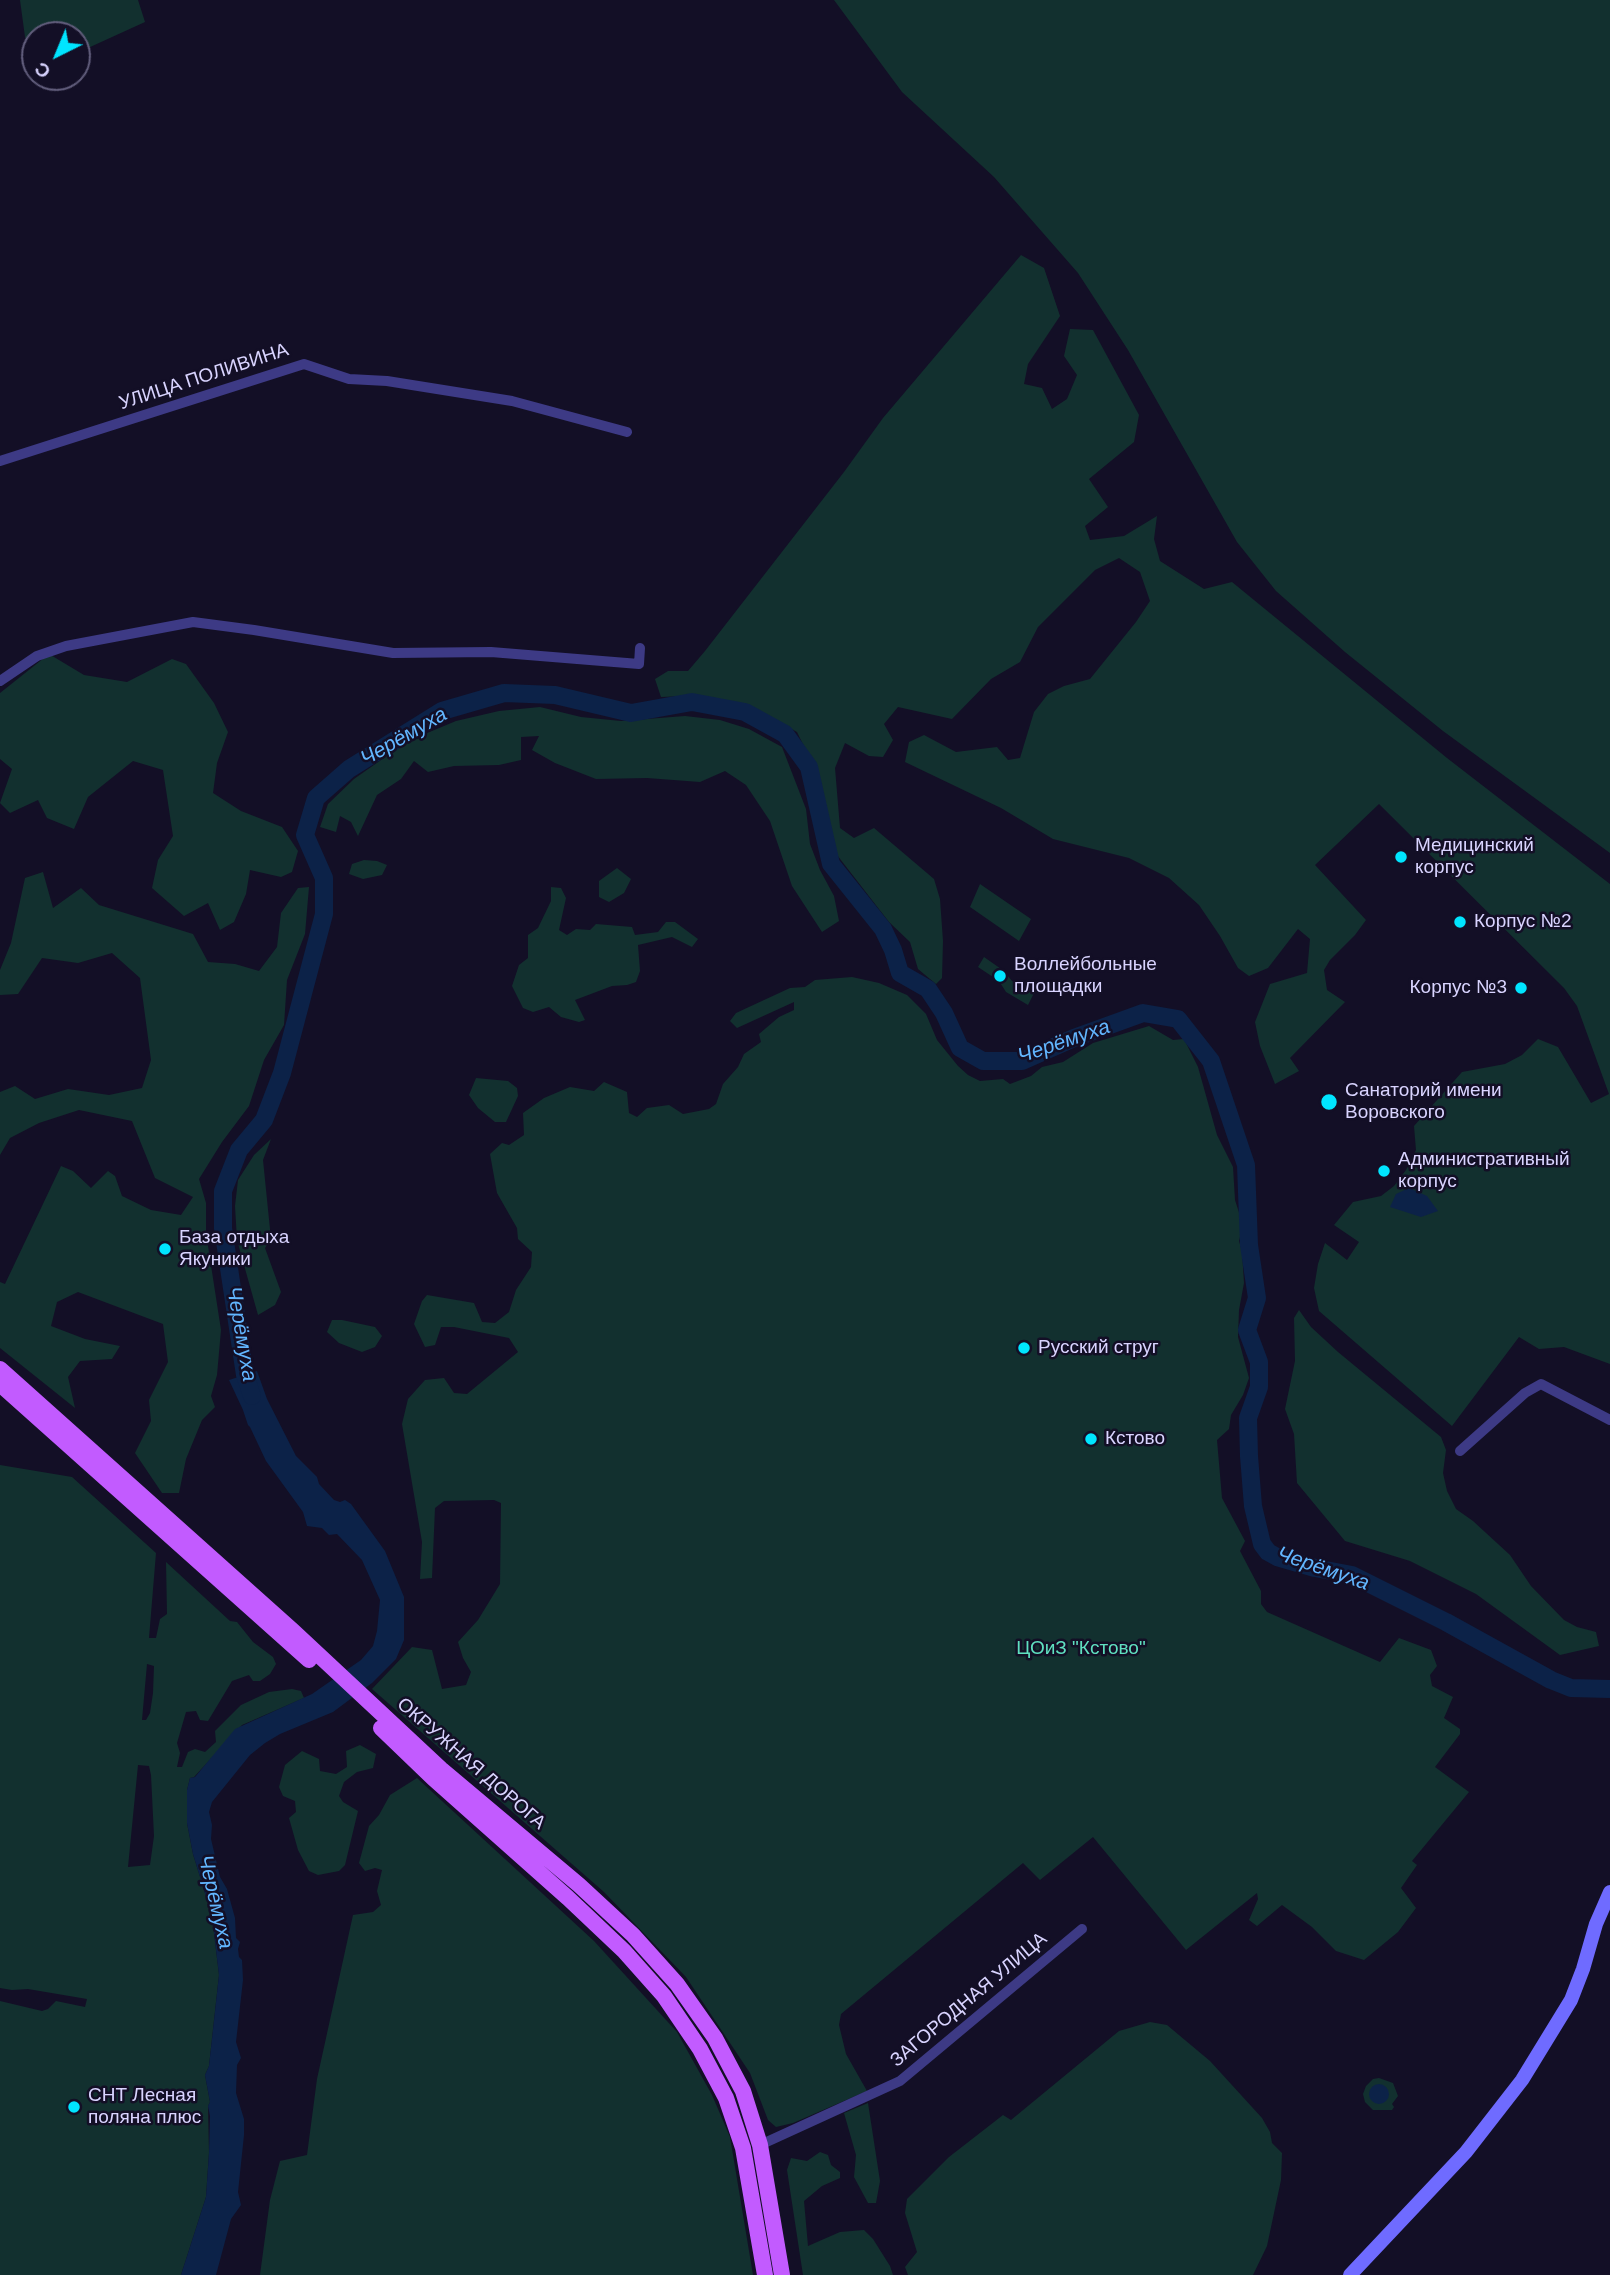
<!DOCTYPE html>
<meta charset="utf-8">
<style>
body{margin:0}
#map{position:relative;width:1610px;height:2275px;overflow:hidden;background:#130f26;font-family:Arial,sans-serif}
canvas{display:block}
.north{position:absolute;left:21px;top:21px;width:70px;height:70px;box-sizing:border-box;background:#130f26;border:2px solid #625e7d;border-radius:50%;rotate:223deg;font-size:19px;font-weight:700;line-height:28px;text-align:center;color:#d9d4ff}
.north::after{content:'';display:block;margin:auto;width:24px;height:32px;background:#00e5ff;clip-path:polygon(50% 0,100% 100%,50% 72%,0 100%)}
</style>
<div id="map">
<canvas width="1610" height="2275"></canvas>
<div class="north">С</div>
</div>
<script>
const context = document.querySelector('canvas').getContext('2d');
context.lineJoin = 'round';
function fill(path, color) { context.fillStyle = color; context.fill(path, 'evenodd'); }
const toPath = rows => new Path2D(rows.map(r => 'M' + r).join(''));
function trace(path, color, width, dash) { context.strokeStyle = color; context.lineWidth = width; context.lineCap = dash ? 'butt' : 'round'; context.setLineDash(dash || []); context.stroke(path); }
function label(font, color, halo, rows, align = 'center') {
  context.font = font + ' Arial,sans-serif'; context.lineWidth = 5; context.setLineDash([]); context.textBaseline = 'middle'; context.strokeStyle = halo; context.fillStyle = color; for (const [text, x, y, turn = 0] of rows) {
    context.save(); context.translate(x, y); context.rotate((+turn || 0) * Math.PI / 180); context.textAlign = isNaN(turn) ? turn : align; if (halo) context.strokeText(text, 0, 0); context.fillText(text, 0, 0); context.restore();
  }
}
fill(toPath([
 [20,0,138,0,145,22,77,53,77,35,35,35,35,53,25,37],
 [834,0,1610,0,1610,853,1443,731,1345,652,1276,591,1237,542,1128,350,1078,273,994,177,902,92],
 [1021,255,1044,268,1060,316,1028,364,1024,384,1042,388,1052,409,1067,399,1077,375,1064,356,1070,329,1093,330,1139,415,1134,442,1089,479,1108,507,1085,526,1090,540,1124,536,1157,516,1154,539,1160,561,1204,589,1232,582,1447,758,1610,884,1610,1364,1564,1347,1539,1349,1519,1337,1452,1426,1319,1311,1314,1288,1318,1264,1325,1243,1347,1260,1359,1242,1334,1225,1353,1202,1381,1196,1394,1186,1406,1170,1416,1150,1414,1126,1462,1072,1505,1064,1522,1055,1538,1039,1558,1047,1591,1103,1609,1094,1577,1006,1564,988,1379,804,1315,865,1366,920,1355,935,1330,960,1324,970,1327,990,1345,1002,1290,1058,1299,1071,1275,1084,1260,1046,1255,1022,1270,984,1307,973,1310,939,1298,929,1268,968,1249,976,1238,968,1220,936,1199,905,1169,878,1129,858,1053,839,1001,808,905,762,909,742,924,735,956,752,997,747,1008,760,1020,758,1034,712,1048,694,1064,686,1090,679,1136,622,1150,601,1140,572,1119,558,1095,570,1038,627,1020,662,991,679,952,719,898,707,884,724,893,740,883,757,869,756,845,743,835,768,840,828,854,838,874,828,934,879,940,899,943,941,942,978,936,984,918,969,910,942,889,922,837,855,829,836,816,771,797,732,770,717,719,702,685,696,661,697,655,679,668,671,688,671,705,651,844,472,883,418],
 [49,654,84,675,127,682,172,659,186,664,214,703,228,732,217,763,213,793,241,811,282,827,298,851,292,872,281,877,250,870,246,894,234,922,220,930,208,903,184,916,152,888,158,860,173,836,163,770,133,761,88,797,74,829,47,818,38,800,10,813,0,803,12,769,0,759,0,693],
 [540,707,581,717,621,721,685,716,720,720,749,729,782,747,806,809,810,844,820,870,834,896,839,921,822,932,792,886,770,821,746,785,725,771,700,782,647,778,596,779,555,763,532,750,539,736,521,737,521,760,499,765,454,766,428,772,414,761,401,779,377,795,358,836,351,822,340,816,336,832,320,827,328,804,354,779,408,741,456,721,499,711],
 [364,860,377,861,387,865,382,875,363,879,349,874,352,864],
 [617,868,631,879,624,893,609,902,599,897,599,881],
 [43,872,53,908,81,888,99,905,193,934,208,962,235,964,259,971,277,947,281,913,298,888,309,887,305,934,287,980,284,1025,264,1060,249,1106,222,1142,199,1179,206,1203,206,1233,221,1330,217,1375,211,1396,215,1407,202,1420,186,1459,179,1493,162,1493,135,1453,151,1421,149,1400,168,1362,163,1324,78,1292,57,1302,51,1326,85,1339,120,1346,112,1359,80,1361,68,1377,75,1408,0,1348,0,1282,5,1284,61,1166,73,1171,91,1188,108,1171,115,1176,122,1196,151,1210,181,1215,193,1197,155,1178,132,1121,79,1110,39,1123,10,1138,0,1155,0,1092,15,1086,35,1099,68,1089,109,1095,142,1088,151,1060,140,978,112,953,78,963,42,958,18,994,0,995,0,970,11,943,25,878],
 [980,884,1031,919,1019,941,970,907],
 [551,887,561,888,566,898,559,930,567,935,576,929,590,930,596,924,632,927,635,935,658,932,666,922,675,922,698,939,692,947,672,937,638,945,640,971,636,982,627,985,612,986,575,1000,585,1020,579,1022,561,1017,549,1007,533,1012,523,1008,512,986,519,965,528,958,528,935,538,928,551,901],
 [984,957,1004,971,1012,981,1034,993,1028,1005,1006,992,999,981,978,967],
 [852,977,879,983,907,995,926,1014,937,1040,958,1066,968,1075,980,1081,1003,1079,1010,1084,1031,1076,1042,1067,1063,1062,1093,1043,1149,1026,1173,1040,1184,1039,1198,1067,1217,1135,1233,1167,1235,1200,1243,1225,1239,1241,1242,1251,1244,1283,1239,1310,1238,1337,1249,1378,1243,1395,1231,1415,1229,1429,1217,1440,1222,1498,1245,1541,1240,1551,1261,1591,1261,1604,1267,1612,1380,1662,1399,1638,1431,1650,1437,1666,1430,1675,1432,1686,1453,1697,1444,1718,1460,1729,1460,1734,1435,1767,1469,1792,1412,1861,1417,1865,1401,1888,1416,1908,1398,1932,1364,1960,1336,1951,1312,1927,1282,1905,1257,1926,1249,1920,1258,1899,1257,1893,1186,1950,1093,1837,1040,1880,1023,1863,841,2014,839,2025,846,2054,867,2091,793,2123,776,2127,768,2120,750,2073,686,1977,604,1892,372,1689,412,1647,432,1650,442,1689,466,1685,471,1672,463,1658,458,1642,478,1620,500,1584,501,1503,494,1500,444,1501,435,1508,432,1578,420,1579,422,1542,402,1424,408,1399,425,1380,444,1378,454,1393,467,1394,518,1352,509,1338,454,1327,441,1327,435,1345,425,1347,414,1324,422,1301,427,1295,474,1303,482,1322,495,1323,509,1312,516,1290,531,1267,532,1252,518,1239,517,1228,497,1193,490,1154,502,1143,509,1145,524,1135,523,1113,544,1098,570,1087,594,1091,604,1082,627,1092,629,1113,637,1117,647,1108,669,1105,683,1114,709,1109,716,1104,723,1084,738,1067,744,1054,761,1042,759,1034,779,1017,794,1010,794,1002,737,1028,730,1021,736,1013,790,988,805,987,815,980],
 [476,1078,508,1081,517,1088,518,1096,506,1122,495,1122,478,1108,469,1095],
 [271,1139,263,1160,271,1239,265,1248,281,1292,275,1305,258,1315,237,1240,235,1206,238,1180,254,1155],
 [1299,1310,1311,1327,1338,1352,1441,1437,1446,1450,1443,1473,1447,1491,1456,1509,1473,1521,1510,1555,1531,1586,1564,1620,1577,1627,1596,1632,1599,1646,1560,1655,1476,1594,1410,1561,1345,1541,1297,1483,1294,1434,1285,1409,1295,1361,1294,1318],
 [332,1320,342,1320,375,1327,382,1336,375,1347,362,1352,339,1343,327,1332],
 [0,1465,72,1477,156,1553,149,1638,156,1638,160,1619,167,1614,166,1562,230,1621,237,1622,253,1642,273,1657,276,1664,270,1674,260,1681,253,1681,249,1675,232,1681,208,1721,200,1720,196,1711,186,1712,177,1743,180,1753,177,1767,182,1767,188,1752,195,1749,205,1752,216,1742,215,1731,241,1705,269,1692,292,1689,301,1691,304,1698,242,1725,194,1777,190,1778,187,1790,187,1823,193,1854,212,1916,219,1975,209,2066,205,2075,210,2102,208,2106,209,2153,206,2197,181,2275,0,2275,0,2001,42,2011,48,2009,56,2001,85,2007,87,1999,28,1989,12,1990,0,1988],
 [147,1664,154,1666,153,1693,150,1713,146,1720,142,1720],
 [138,1765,149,1766,151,1775,154,1836,150,1865,128,1867],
 [360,1745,376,1754,373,1768,357,1772,344,1782,339,1796,343,1802,358,1811,345,1865,339,1871,318,1875,309,1871,298,1850,289,1818,296,1812,295,1801,283,1796,279,1787,285,1765,302,1751,319,1759,320,1771,336,1774,347,1767,346,1751],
 [417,1778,594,1941,677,2032,712,2095,730,2137,753,2275,260,2275,270,2200,280,2161,307,2155,317,2079,353,1915,373,1912,381,1905,377,1891,382,1870,375,1868,365,1871,359,1863,369,1826,379,1815,390,1795],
 [1150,2022,1167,2025,1210,2061,1262,2118,1270,2132,1272,2143,1282,2153,1281,2180,1267,2246,1253,2275,908,2275,905,2267,917,2252,905,2213,907,2199,949,2157,1003,2115,1011,2120,1119,2031],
 [1379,2078,1393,2083,1398,2096,1392,2104,1394,2107,1392,2110,1373,2110,1365,2102,1363,2094,1366,2086,1373,2079],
 [868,2103,880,2181,876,2203,868,2203,854,2177,856,2155,844,2113],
 [820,2152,828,2155,831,2165,840,2172,840,2178,822,2186,804,2201,808,2246,840,2232,864,2230,873,2239,890,2266,893,2275,803,2275,787,2170,791,2158,807,2161]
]), '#12302f');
fill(toPath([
 [1409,1188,1427,1196,1438,1211,1421,1217,1390,1207,1396,1194],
 [257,1371,267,1399,296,1456,317,1477,319,1484,334,1500,340,1502,345,1500,351,1504,385,1551,404,1597,404,1640,396,1659,372,1683,333,1712,280,1734,265,1743,250,1755,212,1802,209,1812,212,1825,211,1839,220,1877,227,1889,235,1918,236,1938,240,1942,238,1949,239,1957,242,1960,243,1980,236,2042,241,2058,237,2065,236,2093,244,2119,244,2135,238,2192,241,2205,231,2219,216,2275,181,2275,206,2197,209,2153,210,2116,208,2106,210,2102,205,2075,209,2066,219,1975,212,1916,193,1854,187,1823,187,1790,190,1778,195,1777,235,1729,312,1694,361,1660,373,1646,377,1631,380,1600,362,1560,337,1534,329,1535,322,1528,307,1526,303,1512,266,1461,250,1427,248,1425,243,1410,229,1380],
 '1369 2094a10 10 0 1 1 20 0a10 10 0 1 1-20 0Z'
]), '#0c2248');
trace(toPath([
 [252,1396,245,1375,223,1228,223,1191,239,1150,264,1120,282,1073,324,914,324,878,305,835,316,798,349,769,442,711,504,693,555,695,631,713,692,702,745,712,785,734,809,767,831,864,883,929,893,950,900,973,928,989,944,1013,960,1048,983,1061,1022,1061,1074,1038,1143,1013,1178,1019,1211,1061,1246,1165,1249,1245,1257,1298,1247,1330,1259,1362,1259,1387,1248,1418,1249,1456,1253,1506,1262,1544,1268,1552,1277,1557,1315,1568,1352,1575,1446,1622,1551,1680,1571,1688,1610,1689]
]), '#0c2248', 18);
trace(toPath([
 [0,461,304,364,349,379,387,381,512,401,627,432],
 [0,681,37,656,66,646,193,622,254,630,393,653,491,652,639,664,640,648],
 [1460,1451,1525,1393,1541,1384,1610,1420],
 [760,2145,900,2081,1082,1929]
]), '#3d3a85', 10);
trace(toPath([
 [1350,2275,1466,2152,1522,2080,1571,2000,1583,1969,1596,1924,1610,1892]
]), '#6f6bff', 14);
trace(toPath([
 [0,1369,293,1631,441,1769,579,1885,633,1935,677,1984,715,2038,743,2091,760,2145,782,2275],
 [0,1384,309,1660],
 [381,1728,433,1778,568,1898,624,1951,664,1996,700,2049,726,2098,743,2148,765,2275]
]), '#c25bff', 16);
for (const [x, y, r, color] of [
 [1401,857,7,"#00e5ff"],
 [1460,922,7,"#00e5ff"],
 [1000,976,7,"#00e5ff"],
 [1521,988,7,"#00e5ff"],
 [1329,1102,9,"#00e5ff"],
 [1384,1171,7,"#00e5ff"],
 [165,1249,7,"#00e5ff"],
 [1024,1348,7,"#00e5ff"],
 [1091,1439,7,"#00e5ff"],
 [74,2107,7,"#00e5ff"]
]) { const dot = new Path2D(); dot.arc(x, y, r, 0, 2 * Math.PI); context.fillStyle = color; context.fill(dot); trace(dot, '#130f26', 2.5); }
label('19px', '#d9d4ff', '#130f26', [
 ["УЛИЦА ПОЛИВИНА",204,377,-18],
 ["ОКРУЖНАЯ ДОРОГА",471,1764,41],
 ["ЗАГОРОДНАЯ УЛИЦА",969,2000,-40]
]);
label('19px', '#d9d4ff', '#130f26', [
 ["Медицинский",1415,846],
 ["корпус",1415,868],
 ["Корпус №2",1474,922],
 ["Воллейбольные",1014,965],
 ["площадки",1014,987],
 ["Корпус №3",1507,988,"right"],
 ["Санаторий имени",1345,1091],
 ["Воровского",1345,1113],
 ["Административный",1398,1160],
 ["корпус",1398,1182],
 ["База отдыха",179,1238],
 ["Якуники",179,1260],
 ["Русский струг",1038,1348],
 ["Кстово",1105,1439],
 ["СНТ Лесная",88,2096],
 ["поляна плюс",88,2118]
], 'left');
label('19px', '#5fe0c0', '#130f26', [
 ["ЦОиЗ \"Кстово\"",1081,1649]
]);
label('italic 21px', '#62b6ff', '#130f26', [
 ["Черёмуха",404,737,-30],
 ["Черёмуха",1064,1042,-19],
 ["Черёмуха",241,1334,80],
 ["Черёмуха",1323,1569,19],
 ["Черёмуха",215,1902,77]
]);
</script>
